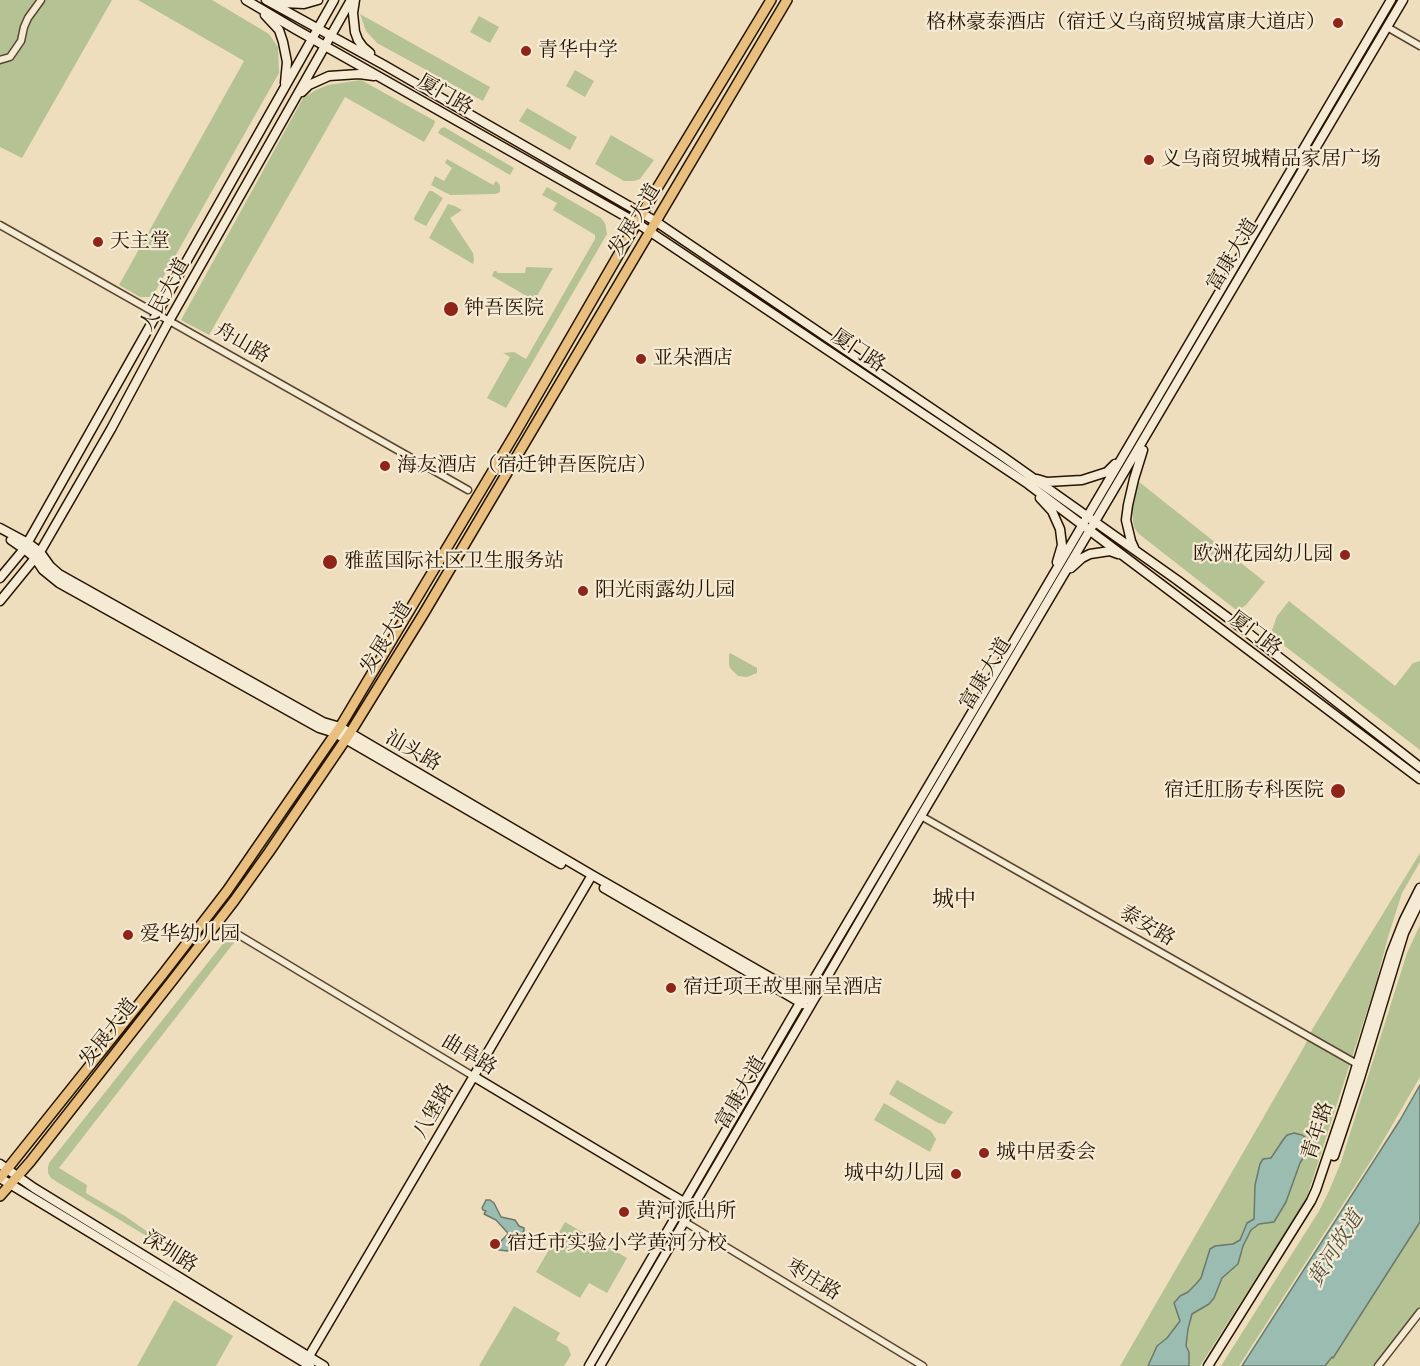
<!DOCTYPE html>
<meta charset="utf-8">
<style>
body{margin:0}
canvas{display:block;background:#efdebd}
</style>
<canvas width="1420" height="1366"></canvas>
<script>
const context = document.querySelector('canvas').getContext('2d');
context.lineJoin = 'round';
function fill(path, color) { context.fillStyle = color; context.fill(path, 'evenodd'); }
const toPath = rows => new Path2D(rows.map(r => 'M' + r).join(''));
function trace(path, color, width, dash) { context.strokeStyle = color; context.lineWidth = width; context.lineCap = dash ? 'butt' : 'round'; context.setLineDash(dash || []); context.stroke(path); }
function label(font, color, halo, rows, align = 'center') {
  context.font = font + ' "EB Garamond","Noto Serif SC",serif'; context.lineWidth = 4.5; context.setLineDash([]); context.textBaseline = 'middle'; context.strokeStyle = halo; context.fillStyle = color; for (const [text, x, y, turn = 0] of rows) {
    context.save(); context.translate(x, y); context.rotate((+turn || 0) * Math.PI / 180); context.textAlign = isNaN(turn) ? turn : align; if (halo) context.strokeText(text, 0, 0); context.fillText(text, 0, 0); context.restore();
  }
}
fill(toPath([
 [0,0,112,0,22,158,0,147],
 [138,0,212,0,269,34,278,47,279,73,152,297,140,297,119,285,244,61],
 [360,14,490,87,483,101,377,43,366,31],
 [479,16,499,27,490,43,470,32],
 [575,70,594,81,585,97,566,86],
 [361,80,435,121,434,125,424,142,345,97,209,335,181,320,303,98,316,90,328,85],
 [527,108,577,137,570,150,519,121],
 [444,127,514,168,510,175,438,133,440,129],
 [611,135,654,160,640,179,634,181,624,181,595,164],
 [447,159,493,185,496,181,500,185,500,192,496,194,450,195,431,185,435,176,444,181,452,168,445,163],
 [547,187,601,218,605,223,607,234,506,408,487,398,510,357,503,353,514,352,526,359,595,239,595,235,592,233,553,210,557,203,542,195],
 [429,191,432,191,443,198,426,226,414,220,414,218],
 [448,204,455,206,462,210,450,218,473,253,474,260,473,264,429,238],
 [526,267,553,268,537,296,533,298,530,298,492,276,494,271,496,271,498,273,525,273],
 [1138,481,1265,582,1246,605,1240,609,1235,609,1139,534,1135,529,1133,522,1132,507],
 [1289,601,1395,686,1413,663,1420,661,1420,750,1273,637,1271,633,1277,616],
 [730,653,757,668,757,673,747,677,738,676,730,668,729,664,729,655],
 [1420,853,1420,862,1402,893,1388,937,1376,983,1306,1200,1200,1366,1120,1366,1304,1047,1313,1028],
 [1420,925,1420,1077,1376,1153,1239,1366,1221,1366,1319,1211,1329,1191,1341,1162,1407,953],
 [229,936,236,940,59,1168,87,1185,86,1193,125,1216,162,1242,163,1246,57,1182,51,1178,48,1173,48,1168,49,1163],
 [897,1080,953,1112,945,1124,938,1123,889,1094],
 [884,1103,931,1131,936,1139,930,1152,874,1120],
 [565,1222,627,1258,607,1293,589,1283,580,1298,536,1272],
 [1420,1222,1420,1307,1374,1366,1325,1366,1332,1357,1334,1357],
 [174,1300,233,1336,216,1366,137,1366],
 [514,1306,560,1333,556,1340,568,1347,571,1355,564,1366,479,1366]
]), '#b5c294');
const water = toPath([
 [1420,1085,1420,1222,1333,1358,1332,1357,1325,1366,1242,1366,1400,1120,1420,1085],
 [1294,1133,1302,1135,1309,1140,1311,1145,1300,1163,1286,1202,1274,1222,1259,1224,1251,1230,1243,1246,1238,1264,1222,1278,1214,1298,1209,1304,1192,1314,1188,1329,1186,1346,1189,1352,1189,1366,1148,1366,1157,1346,1167,1338,1180,1321,1174,1303,1180,1296,1188,1292,1196,1284,1201,1278,1210,1249,1215,1246,1233,1244,1240,1240,1247,1223,1254,1219,1255,1185,1260,1164,1263,1159,1271,1158,1283,1140,1287,1135,1294,1133],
 [486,1200,490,1200,494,1203,501,1217,515,1220,519,1226,524,1228,524,1231,516,1240,512,1247,508,1251,499,1250,498,1246,502,1240,508,1234,507,1232,496,1220,484,1214,486,1211,483,1210,482,1208,486,1200]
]);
fill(water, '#9abcb1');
trace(water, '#6c796b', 1.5);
const street = toPath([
 [1387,27,1420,46],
 [0,60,10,57,21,41,24,27,28,18,41,0],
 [0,225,468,490],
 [921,816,1357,1064],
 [229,929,473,1076],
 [685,1222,923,1366],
 [1378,1366,1420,1312]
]);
const secondary = toPath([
 [246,0,295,29,637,223,1028,484,1420,779],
 [266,0,384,65,655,221,1002,456,1177,580,1243,629,1420,767],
 [355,0,353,13,355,32,358,40,363,47,370,53],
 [274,1,284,3,304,4,318,0],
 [265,15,279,30,283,42,287,62,285,83],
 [302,92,309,85,329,76,359,74,374,76],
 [1037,479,1047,482,1082,480,1107,472,1115,464],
 [1040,498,1052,511,1060,529,1062,545,1057,562],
 [0,528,28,543,40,552,50,566,59,574,323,722,340,727,592,875,808,999],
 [11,540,24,549,35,558,43,570,59,583,319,728,335,733,561,864],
 [1135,550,1131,541,1126,520,1128,505,1134,479,1143,450],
 [1071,568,1082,558,1090,554,1110,551,1118,554],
 [0,578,24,549,334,0],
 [0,601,40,552,111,429,169,321,351,0],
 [604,888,803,1004],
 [473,1076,687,1204],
 [1334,1156,1360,1078,1404,933,1420,900],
 [0,1164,34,1188,324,1366],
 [0,1178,310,1366],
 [305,1363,592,875],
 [589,1366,804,996,1039,599,1391,0],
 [600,1366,921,816,1403,0],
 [1208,1366,1311,1201,1316,1190,1344,1107,1391,953,1404,920,1420,888]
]);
const primary = toPath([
 [0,1178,163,974,227,891,340,727,516,432,653,195,771,0],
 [0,1196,30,1162,172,981,234,901,269,852,350,733,424,613,787,0]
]);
trace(street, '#584730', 9);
trace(secondary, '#261501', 11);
trace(primary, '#261501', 12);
trace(street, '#f5ead4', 6);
trace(secondary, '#f5ead4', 8);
trace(primary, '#e8bf7e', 9);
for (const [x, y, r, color] of [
 [1338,23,6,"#8f2418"],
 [526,51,6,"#8f2418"],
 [1149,160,6,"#8f2418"],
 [98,242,6,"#8f2418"],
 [451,309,8,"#8f2418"],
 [641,359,6,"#8f2418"],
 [385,466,6,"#8f2418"],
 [1345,555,6,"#8f2418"],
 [330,562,8,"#8f2418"],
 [583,591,6,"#8f2418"],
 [1338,791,8,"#8f2418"],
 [128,935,6,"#8f2418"],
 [671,988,6,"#8f2418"],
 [984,1153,6,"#8f2418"],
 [956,1174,6,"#8f2418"],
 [624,1212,6,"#8f2418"],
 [495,1244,6,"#8f2418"]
]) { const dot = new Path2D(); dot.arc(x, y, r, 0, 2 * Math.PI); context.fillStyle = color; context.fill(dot); trace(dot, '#f5ead4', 2); }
label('20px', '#261501', '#f5ead4', [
 ["格林豪泰酒店（宿迁义乌商贸城富康大道店）",1326,23,"right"],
 ["青华中学",538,51],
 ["义乌商贸城精品家居广场",1161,160],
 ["天主堂",110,242],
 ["钟吾医院",464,309],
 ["亚朵酒店",653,359],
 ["海友酒店（宿迁钟吾医院店）",397,466],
 ["欧洲花园幼儿园",1333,555,"right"],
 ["雅蓝国际社区卫生服务站",344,562],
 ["阳光雨露幼儿园",595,591],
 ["宿迁肛肠专科医院",1324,791,"right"],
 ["爱华幼儿园",140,935],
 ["宿迁项王故里丽呈酒店",683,988],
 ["城中居委会",996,1153],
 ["城中幼儿园",944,1174,"right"],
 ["黄河派出所",636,1212],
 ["宿迁市实验小学黄河分校",507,1244]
], 'left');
label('20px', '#261501', '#f5ead4', [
 ["厦门路",445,95,30],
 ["发展大道",635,220,-59],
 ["富康大道",1233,255,-59],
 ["人民大道",165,295,-61],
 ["舟山路",242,343,30],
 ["厦门路",858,351,34],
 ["厦门路",1255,634,37],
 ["发展大道",387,638,-59],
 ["富康大道",986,674,-59],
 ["汕头路",413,751,30],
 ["泰安路",1147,926,30],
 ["发展大道",109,1033,-52],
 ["曲阜路",469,1055,31],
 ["富康大道",741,1093,-60],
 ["八堡路",434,1111,-60],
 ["青年路",1318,1131,-72],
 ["深圳路",170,1252,32],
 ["枣庄路",813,1280,31]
]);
label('italic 21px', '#4f4f3f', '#f5ead4', [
 ["黄河故道",1336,1249,-58]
]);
label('22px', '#261501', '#f5ead4', [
 ["城中",954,900]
]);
</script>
